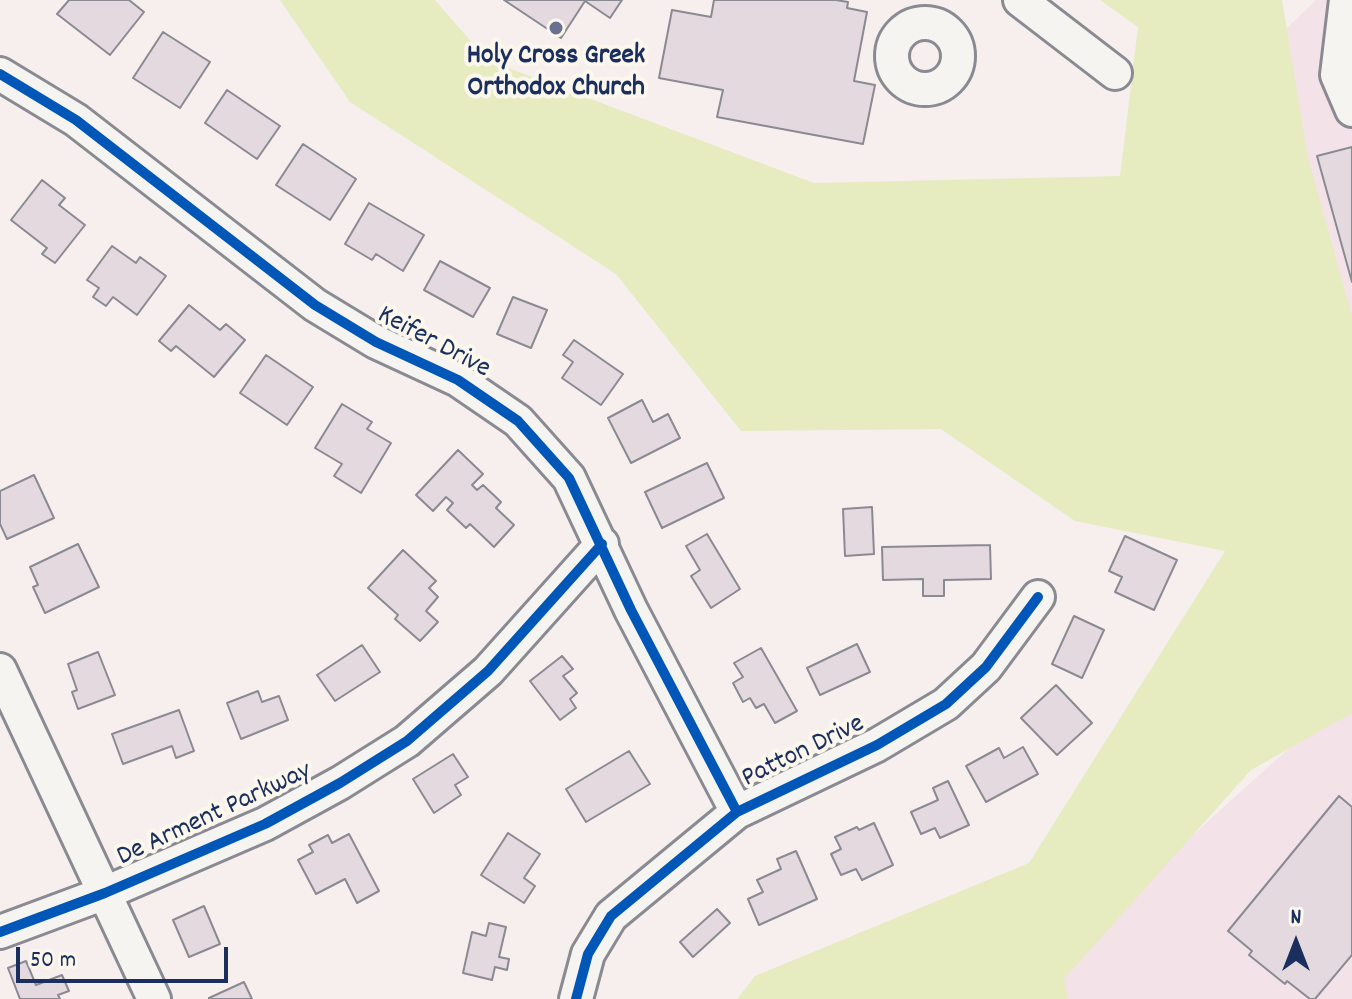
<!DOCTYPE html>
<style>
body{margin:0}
#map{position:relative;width:1352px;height:999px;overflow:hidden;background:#f6efee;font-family:Dekko,sans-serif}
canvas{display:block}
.north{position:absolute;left:1256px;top:903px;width:80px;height:80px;-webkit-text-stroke:6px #fbf7ec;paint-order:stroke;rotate:0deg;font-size:22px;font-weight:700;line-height:32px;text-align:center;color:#1b2f5e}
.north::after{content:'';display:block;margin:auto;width:28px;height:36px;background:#1b2f5e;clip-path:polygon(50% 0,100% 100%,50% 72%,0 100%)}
.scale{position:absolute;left:16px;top:947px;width:212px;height:36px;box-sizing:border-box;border:4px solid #1b2f5e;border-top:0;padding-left:10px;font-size:24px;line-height:28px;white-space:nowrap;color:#1b2f5e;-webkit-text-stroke:6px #fbf7ec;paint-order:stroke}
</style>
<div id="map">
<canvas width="1352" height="999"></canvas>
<div class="north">N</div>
<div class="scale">50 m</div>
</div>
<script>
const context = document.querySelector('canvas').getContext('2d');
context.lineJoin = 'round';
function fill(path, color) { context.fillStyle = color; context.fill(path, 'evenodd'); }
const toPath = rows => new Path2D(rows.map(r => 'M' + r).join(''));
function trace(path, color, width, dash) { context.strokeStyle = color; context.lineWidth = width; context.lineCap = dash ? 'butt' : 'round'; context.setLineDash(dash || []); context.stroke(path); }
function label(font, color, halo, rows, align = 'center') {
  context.font = font + ' Dekko,sans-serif'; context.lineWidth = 8; context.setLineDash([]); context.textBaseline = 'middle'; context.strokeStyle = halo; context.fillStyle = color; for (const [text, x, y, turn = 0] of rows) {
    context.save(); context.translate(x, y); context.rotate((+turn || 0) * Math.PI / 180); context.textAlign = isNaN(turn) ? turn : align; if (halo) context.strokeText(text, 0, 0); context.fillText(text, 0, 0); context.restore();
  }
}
fill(toPath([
 [1316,0,1352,0,1352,407,1265,49],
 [1352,691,1352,999,1041,999,1039,974]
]), '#f3e3e8');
fill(toPath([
 [280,0,435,0,487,60,814,183,1120,176,1138,27,1100,0,1282,0,1308,158,1352,316,1352,713,1251,770,1064,979,1068,999,737,999,755,976,1029,863,1225,551,1075,521,941,429,741,431,616,274,350,102]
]), '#e6ebc0');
const building = toPath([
 [69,0,129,0,144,12,110,55,57,14,69,0],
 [504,0,622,0,610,18,585,1,561,38,504,0],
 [714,0,836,0,848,2,847,8,867,12,854,81,875,85,863,144,717,117,723,90,659,78,672,10,711,17,714,0],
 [163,32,210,62,180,108,133,78,163,32],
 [227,90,280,126,257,159,205,123,227,90],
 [303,144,356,179,330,220,276,185,303,144],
 [1352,147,1352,282,1317,156,1352,147],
 [42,180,65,198,59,205,85,225,55,263,42,254,47,248,11,220,42,180],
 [369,203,424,235,403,271,376,254,372,260,345,244,369,203],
 [112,246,136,263,140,257,166,276,137,315,113,297,106,306,93,297,99,288,87,280,112,246],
 [440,261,490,288,473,317,424,290,440,261],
 [513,297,547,310,531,348,497,334,513,297],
 [189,305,220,330,226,324,245,340,214,377,176,346,171,351,159,341,189,305],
 [574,340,623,374,601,405,562,378,573,362,563,355,574,340],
 [266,355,313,387,287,425,240,393,266,355],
 [642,400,653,422,668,414,680,438,631,463,608,418,642,400],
 [342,404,372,422,367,429,391,443,361,493,334,476,342,464,315,448,342,404],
 [458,450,483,474,472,485,477,490,483,485,501,502,496,508,514,525,494,547,470,524,466,528,447,510,453,503,446,497,433,511,416,495,458,450],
 [707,463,724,498,662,528,645,492,707,463],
 [34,475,54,518,7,539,0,524,0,491,34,475],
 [872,507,874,554,845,556,843,509,872,507],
 [707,534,740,589,711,608,691,576,700,570,686,546,707,534],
 [1125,536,1177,560,1154,610,1115,592,1122,577,1109,571,1125,536],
 [78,544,99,587,45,613,33,587,38,585,30,567,78,544],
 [990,545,991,579,944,580,944,596,923,596,923,579,883,580,882,547,990,545],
 [403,550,436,581,429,588,438,597,426,611,438,622,420,641,395,619,398,615,368,588,403,550],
 [1074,616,1104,630,1082,678,1052,664,1074,616],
 [857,644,870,672,820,695,807,668,857,644],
 [362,645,380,672,335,701,317,675,362,645],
 [761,648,797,711,775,723,764,704,756,708,750,698,743,702,733,683,743,677,734,663,761,648],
 [98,652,115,695,78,709,72,692,77,690,68,664,98,652],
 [562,656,573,669,563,676,577,693,570,699,576,708,560,720,530,681,562,656],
 [1056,685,1092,723,1057,755,1021,718,1056,685],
 [258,691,262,702,279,696,288,720,241,739,227,703,258,691],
 [179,710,194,751,176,758,172,746,123,764,112,734,179,710],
 [1023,747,1038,774,986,802,966,766,999,748,1004,758,1023,747],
 [629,751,650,784,586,822,566,789,629,751],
 [453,754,468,777,455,785,461,795,434,813,413,779,453,754],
 [948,781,969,825,940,838,935,828,921,834,911,812,938,800,933,788,948,781],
 [1339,796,1352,807,1352,955,1315,999,1310,999,1287,981,1285,984,1249,955,1252,951,1228,931,1339,796],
 [874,823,893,865,862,880,856,869,841,875,831,854,841,849,835,837,857,827,859,830,874,823],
 [508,833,540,854,524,878,535,886,524,903,481,875,508,833],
 [349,834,379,891,357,903,345,879,316,894,298,860,313,852,309,845,328,835,332,843,349,834],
 [796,851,817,899,759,925,748,899,763,892,757,880,781,869,777,859,796,851],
 [204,906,220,944,189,957,173,920,204,906],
 [717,909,730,923,693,957,680,942,717,909],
 [489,923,506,927,499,957,509,959,507,970,495,967,492,980,463,973,472,932,486,936,489,923],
 [26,961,36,985,62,975,69,991,58,995,60,999,20,999,8,968,26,961],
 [244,982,252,999,209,999,209,998,244,982]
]);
fill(building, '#e5d9e0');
trace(building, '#8a8a93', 2);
const minor = toPath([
 [1020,0,1115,73],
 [1346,0,1337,75,1352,110],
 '892 56a33 33 0 1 1 66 0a33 33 0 1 1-66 0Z',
 [0,74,76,120,315,305,376,342,458,380,518,421,569,478,631,610,737,812],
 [0,670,154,999],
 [0,932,105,893,265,824,340,783,407,741,488,671,602,544],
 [576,999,588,954,611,916,737,812,877,745,946,704,986,667,1038,597]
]);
trace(minor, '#8a8a93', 38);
trace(minor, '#f6f4f1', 32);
trace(toPath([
 [0,74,76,120,315,305,376,342,458,380,518,421,569,478,631,610,737,812],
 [0,932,105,893,265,824,340,783,407,741,488,671,602,544],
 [576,999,588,954,611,916,737,812,877,745,946,704,986,667,1038,597]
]), '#0057b8', 10);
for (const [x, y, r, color] of [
 [556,28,8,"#687290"]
]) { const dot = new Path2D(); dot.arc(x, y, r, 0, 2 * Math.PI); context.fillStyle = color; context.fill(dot); trace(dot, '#fbf7ec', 3); }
label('bold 28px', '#1b2f5e', '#fbf7ec', [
 ["Holy Cross Greek",556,58],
 ["Orthodox Church",556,90]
]);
label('28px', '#1b2f5e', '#fbf7ec', [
 ["Keifer Drive",433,344,28],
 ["Patton Drive",804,753,-26],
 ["De Arment Parkway",215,816,-25]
]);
</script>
